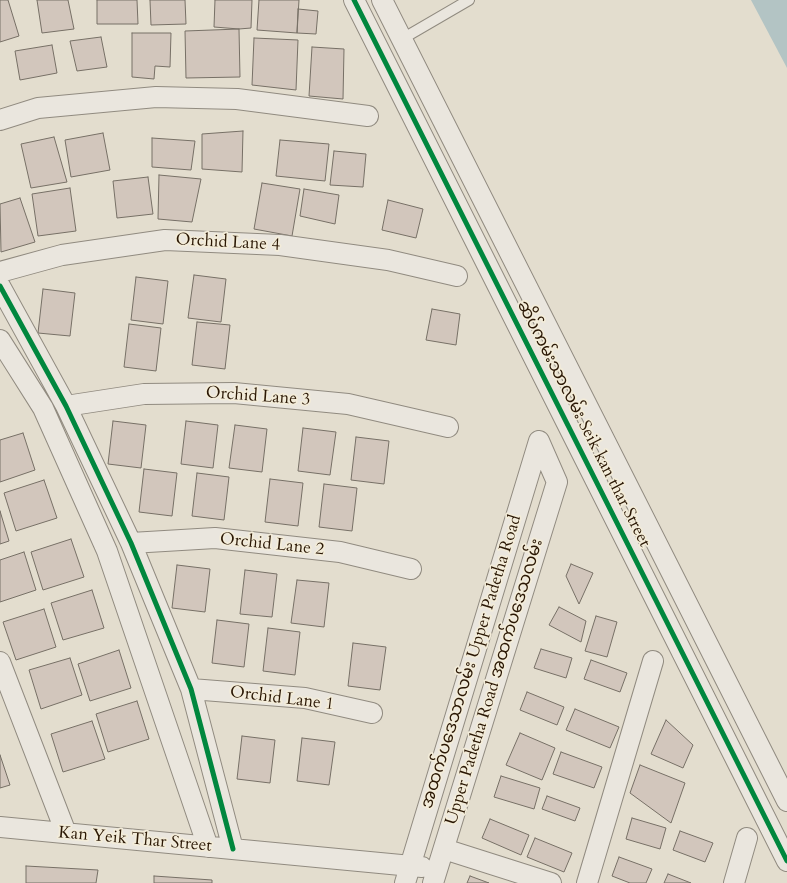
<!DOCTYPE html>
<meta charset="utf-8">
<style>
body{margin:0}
canvas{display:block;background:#e3ddce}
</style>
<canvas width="787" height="883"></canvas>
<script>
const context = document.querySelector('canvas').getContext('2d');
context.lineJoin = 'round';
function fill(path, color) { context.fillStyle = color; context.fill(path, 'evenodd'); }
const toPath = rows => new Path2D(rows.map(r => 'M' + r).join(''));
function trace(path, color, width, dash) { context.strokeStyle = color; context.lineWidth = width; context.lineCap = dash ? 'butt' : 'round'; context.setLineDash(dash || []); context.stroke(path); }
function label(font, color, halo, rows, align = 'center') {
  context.font = font + ' Cardo,"Noto Sans Myanmar",serif'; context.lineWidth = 3.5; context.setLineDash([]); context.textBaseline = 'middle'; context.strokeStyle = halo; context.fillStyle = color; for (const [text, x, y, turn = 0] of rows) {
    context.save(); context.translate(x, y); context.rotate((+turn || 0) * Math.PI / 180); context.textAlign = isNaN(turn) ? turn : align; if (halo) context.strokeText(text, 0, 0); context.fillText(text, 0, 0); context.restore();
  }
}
fill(toPath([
 [751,0,787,0,787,68]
]), '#b3c4c4');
const building = toPath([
 [0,0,8,0,19,36,0,42,0,0],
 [37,0,68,0,74,29,42,33,37,0],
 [97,0,137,0,138,24,97,24,97,0],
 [150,0,185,0,186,24,151,25,150,0],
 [215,0,252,0,251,28,239,29,214,27,215,0],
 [259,0,299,0,297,33,257,30,259,0],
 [298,9,318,11,316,34,297,33,298,9],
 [239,29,240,77,186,78,185,31,239,29],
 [132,33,171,33,170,67,155,66,154,79,132,77,132,33],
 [101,37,107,67,77,71,70,41,101,37],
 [254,38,298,40,296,90,252,85,254,38],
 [52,45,57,73,20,80,15,51,52,45],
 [312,47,344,49,343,99,309,96,312,47],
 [243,131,242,172,202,169,202,134,243,131],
 [103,133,110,170,71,177,65,140,103,133],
 [54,137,67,182,31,188,21,144,54,137],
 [152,138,195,141,191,170,152,167,152,138],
 [280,140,329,144,325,181,276,176,280,140],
 [334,151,366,154,363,187,330,185,334,151],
 [159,175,201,179,192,222,158,219,159,175],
 [148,177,153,214,117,218,113,181,148,177],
 [262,183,300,189,292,236,254,229,262,183],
 [70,188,76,231,38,236,32,194,70,188],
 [304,189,339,195,335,224,300,216,304,189],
 [20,198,35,242,1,252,0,204,20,198],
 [388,200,423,209,416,238,382,230,388,200],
 [194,275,226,279,221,322,188,318,194,275],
 [136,277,168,281,163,324,131,320,136,277],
 [43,289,75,293,70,336,38,333,43,289],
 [432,309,460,314,456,345,426,340,432,309],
 [197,322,230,325,225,369,192,365,197,322],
 [129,324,161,328,156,371,124,367,129,324],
 [113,421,146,425,141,468,108,464,113,421],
 [186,421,218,425,213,468,181,464,186,421],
 [235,425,267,429,262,472,229,468,235,425],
 [303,428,336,432,330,475,298,471,303,428],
 [23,433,35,470,0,482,0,440,23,433],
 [356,437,389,441,384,484,351,480,356,437],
 [144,469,177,473,172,516,139,512,144,469],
 [197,473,229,477,224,520,192,516,197,473],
 [270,479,303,483,298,526,265,522,270,479],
 [44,480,57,518,16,531,4,493,44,480],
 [324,484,357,488,352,531,319,527,324,484],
 [0,511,9,541,0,544,0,511],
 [71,539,84,577,43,590,31,552,71,539],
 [24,552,36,590,0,602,0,560,24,552],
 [571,564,593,573,579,604,566,576,571,564],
 [177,565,210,569,205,612,172,608,177,565],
 [245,570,277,574,272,617,240,614,245,570],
 [297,580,329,583,324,627,291,623,297,580],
 [92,590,104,628,63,640,51,603,92,590],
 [559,607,586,621,581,642,549,625,559,607],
 [44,609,56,647,16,660,3,622,44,609],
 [596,616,617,622,607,657,585,651,596,616],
 [217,620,249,624,244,667,212,663,217,620],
 [268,628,300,632,295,675,263,671,268,628],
 [353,643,386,647,380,690,348,686,353,643],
 [541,649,572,658,566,678,534,668,541,649],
 [119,650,131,688,90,701,78,664,119,650],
 [70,658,82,695,41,709,29,670,70,658],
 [591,660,627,673,620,692,584,679,591,660],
 [527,692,564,707,557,725,520,710,527,692],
 [137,701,149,739,108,752,96,714,137,701],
 [575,709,619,727,610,748,566,730,575,709],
 [666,720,693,745,683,768,651,754,666,720],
 [92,721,105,759,63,772,51,734,92,721],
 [520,733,555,748,542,780,506,765,520,733],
 [242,736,275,740,270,783,237,779,242,736],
 [302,738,335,742,329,785,297,781,302,738],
 [561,752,602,767,594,788,553,774,561,752],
 [0,755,10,785,0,788,0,755],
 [640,765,685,783,671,823,630,793,640,765],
 [501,776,540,788,534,809,494,797,501,776],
 [547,796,580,808,575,821,542,809,547,796],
 [632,818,666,828,660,849,626,839,632,818],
 [490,819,529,835,521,855,482,838,490,819],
 [680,831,713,843,705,862,673,850,680,831],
 [535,838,572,853,564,872,527,857,535,838],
 [619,857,652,869,646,883,630,883,612,876,619,857],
 [26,866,98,870,96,883,26,883,26,866],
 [668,874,691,883,664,883,668,874],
 [154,876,212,880,212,883,154,883,154,876],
 [470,876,489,883,467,883,470,876]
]);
fill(building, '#d2c6bc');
trace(building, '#777066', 1);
const service = toPath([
 [402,39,469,0]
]);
const minor = toPath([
 [354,0,787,861],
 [382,0,787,801],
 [0,120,38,108,156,97,237,99,368,116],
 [0,272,62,255,165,240,280,245,388,260,457,276],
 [0,286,66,406,131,543,191,689,233,849],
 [0,340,43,408,107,551,208,847],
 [66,406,144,394,234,393,348,404,448,427],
 [131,543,215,538,340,552,411,569],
 [0,662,66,833],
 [191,689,305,698,372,713],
 [0,827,422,867],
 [444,849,551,883],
 [405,883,539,441],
 [433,883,557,482,539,441],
 [587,883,653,661],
 [734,883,747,838]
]);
trace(service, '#918b80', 12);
trace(minor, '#918b80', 22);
trace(service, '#eae6de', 10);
trace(minor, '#eae6de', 20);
trace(toPath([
 [354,0,787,861],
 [0,286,66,406,131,543,191,689,233,849]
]), '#00873e', 5);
label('17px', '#2a1704', '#f3ecd9', [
 ["Orchid Lane 4",228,243,3],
 ["Orchid Lane 3",258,397,4],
 ["ဆိပ်ကမ်းသာလမ်း Seik kan thar Street",583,424,63],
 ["Orchid Lane 2",272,545,6],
 ["အထက်ပဒေသာလမ်း Upper Padetha Road",472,662,-73],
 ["Upper Padetha Road အထက်ပဒေသလမ်း",495,682,-73],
 ["Orchid Lane 1",282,699,7],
 ["Kan Yeik Thar Street",135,840,5]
]);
</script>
